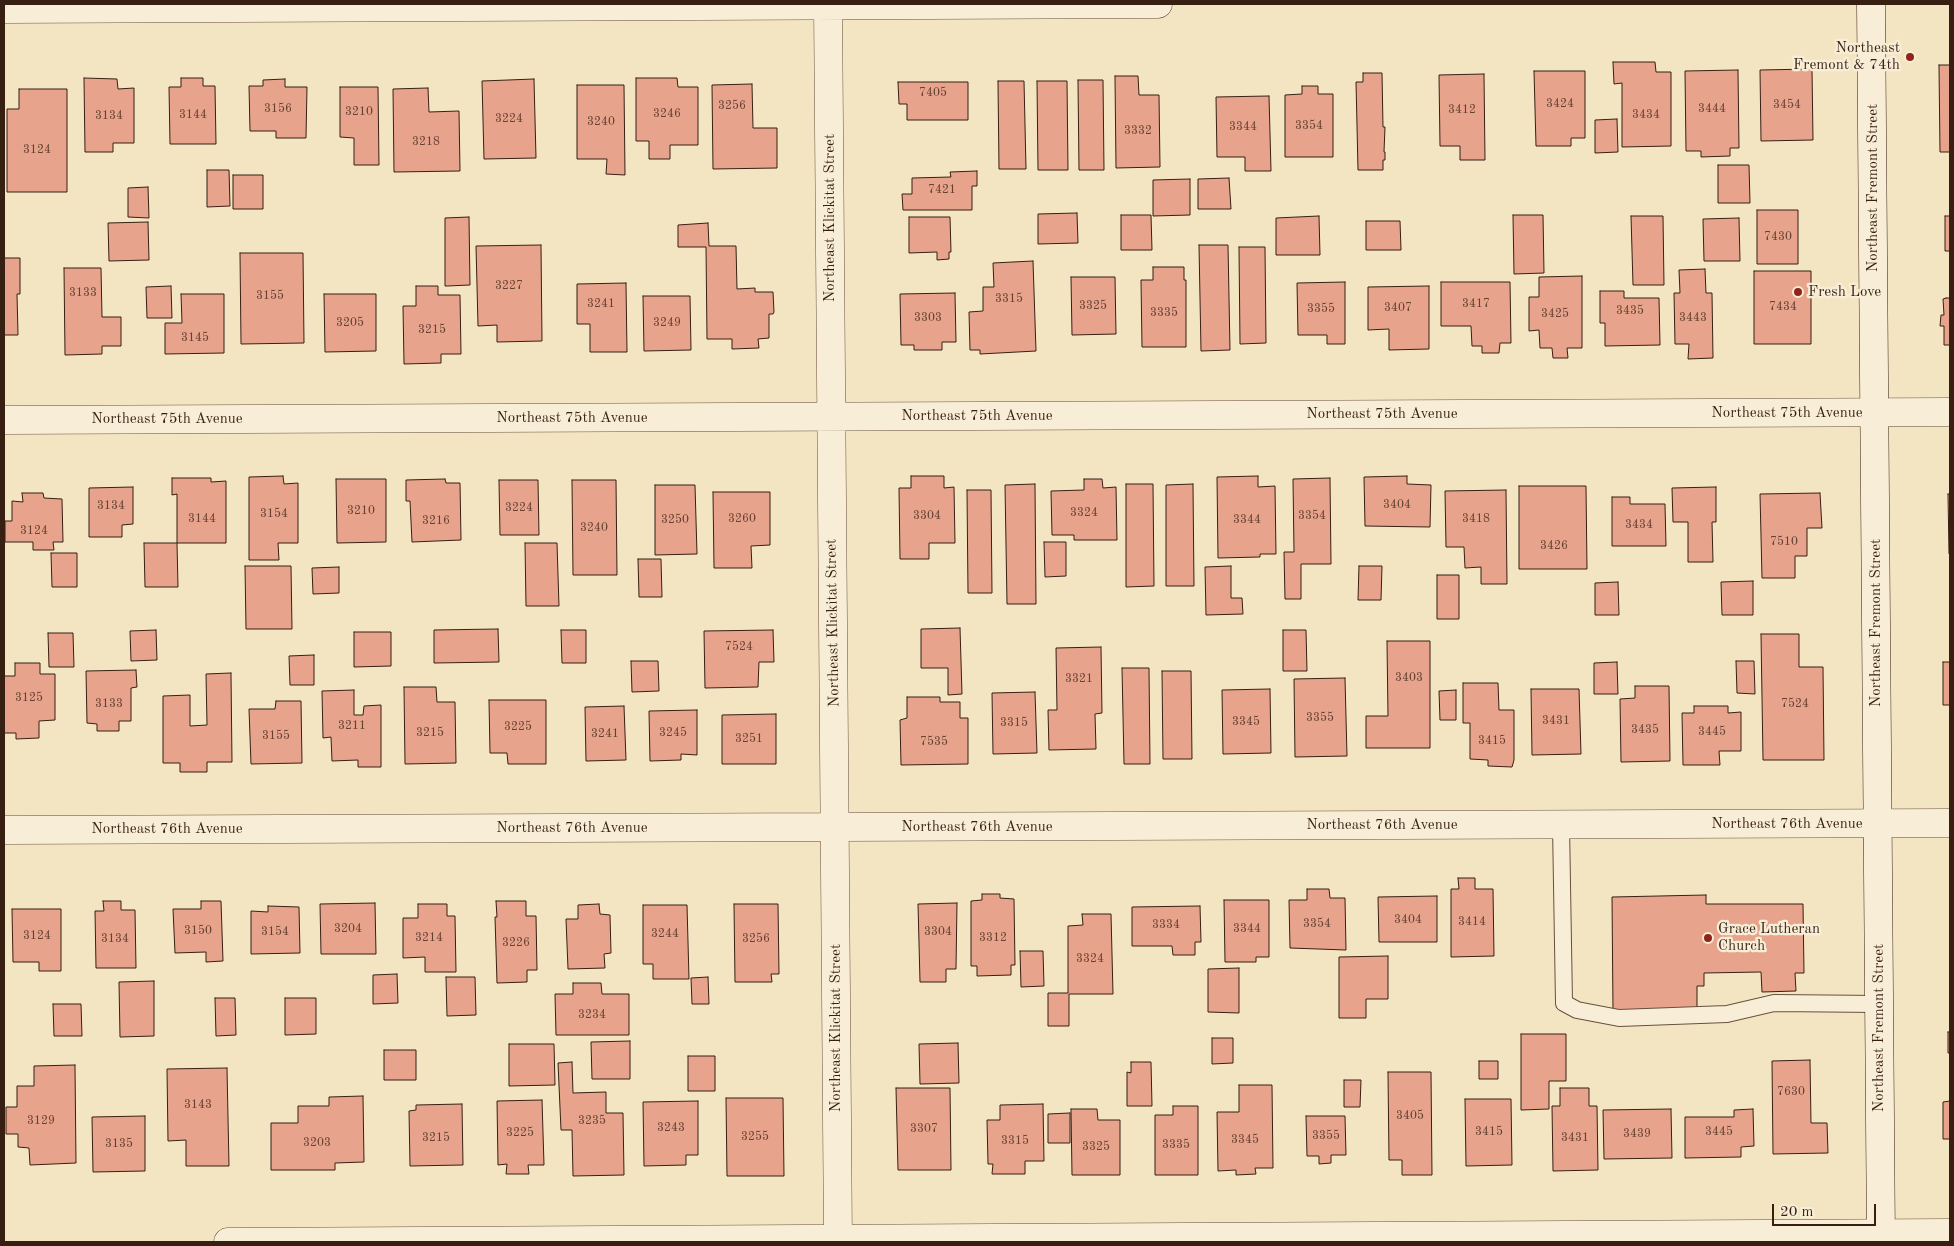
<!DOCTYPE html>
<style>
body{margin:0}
#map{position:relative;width:1954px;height:1246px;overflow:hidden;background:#f4e5c2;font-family:"Old Standard TT",serif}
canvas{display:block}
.frame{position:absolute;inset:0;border:5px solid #371f12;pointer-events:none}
.scale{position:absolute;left:1772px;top:1204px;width:104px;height:22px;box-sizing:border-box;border:2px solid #371f12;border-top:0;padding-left:6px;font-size:15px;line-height:18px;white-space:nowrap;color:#371f12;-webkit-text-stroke:4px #f8eed7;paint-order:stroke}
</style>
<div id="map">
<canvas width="1954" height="1246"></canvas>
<div class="frame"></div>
<div class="scale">20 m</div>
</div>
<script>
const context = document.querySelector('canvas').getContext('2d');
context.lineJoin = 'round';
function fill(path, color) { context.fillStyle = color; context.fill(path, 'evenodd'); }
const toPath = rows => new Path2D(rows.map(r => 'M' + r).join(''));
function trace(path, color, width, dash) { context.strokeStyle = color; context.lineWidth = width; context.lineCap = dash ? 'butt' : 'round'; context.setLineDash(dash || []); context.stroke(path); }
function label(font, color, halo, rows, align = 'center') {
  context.font = font + ' "Old Standard TT",serif'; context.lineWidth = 4.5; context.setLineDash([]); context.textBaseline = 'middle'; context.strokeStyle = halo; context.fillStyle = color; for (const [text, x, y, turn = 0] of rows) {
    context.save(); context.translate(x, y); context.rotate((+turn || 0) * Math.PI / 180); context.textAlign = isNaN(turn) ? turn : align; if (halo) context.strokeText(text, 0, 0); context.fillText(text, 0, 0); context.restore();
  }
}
const building = toPath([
 [1613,62,1655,62,1656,72,1671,72,1671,146,1622,147,1622,83,1614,84,1613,62],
 [1939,65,1950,65,1950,152,1940,152,1939,65],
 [1812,69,1813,140,1761,141,1760,70,1812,69],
 [1738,70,1739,148,1730,148,1730,156,1701,157,1701,151,1686,151,1685,71,1738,70],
 [1534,71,1585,71,1585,138,1571,138,1571,146,1536,146,1534,71],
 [1363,73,1382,73,1383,127,1385,127,1384,152,1385,152,1385,160,1383,160,1383,170,1358,170,1356,82,1363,82,1363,73],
 [1484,74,1485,160,1460,160,1460,146,1440,146,1439,75,1484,74],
 [1115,76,1138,76,1139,95,1159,95,1160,167,1116,168,1115,76],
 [84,78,117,79,118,89,134,88,134,143,113,143,113,152,85,152,84,78],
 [181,78,203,78,203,86,215,86,216,144,170,144,169,87,181,87,181,78],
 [636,78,677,78,678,87,698,87,698,145,670,145,670,159,649,159,649,141,636,141,636,78],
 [285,79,285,87,307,87,306,138,276,138,276,131,250,131,249,86,263,86,263,80,285,79],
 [534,79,536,158,484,159,482,81,534,79],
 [1078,80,1103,80,1104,170,1079,170,1078,80],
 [998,81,1024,81,1026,169,999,169,998,81],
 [1037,81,1067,81,1068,170,1038,170,1037,81],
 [898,82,968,82,968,120,907,120,907,104,899,104,898,82],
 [752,84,753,128,777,128,777,168,713,169,712,85,752,84],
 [577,85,624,85,625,175,606,174,607,159,577,159,577,85],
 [1302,86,1318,86,1318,94,1333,94,1333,157,1285,157,1285,95,1302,94,1302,86],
 [340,87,378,87,379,165,354,165,354,138,340,137,340,87],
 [428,88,429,112,459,111,460,171,394,172,393,89,428,88],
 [19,89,67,89,67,192,7,192,7,109,19,109,19,89],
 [1269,96,1271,171,1245,171,1245,157,1217,157,1216,97,1269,96],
 [1617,119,1618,152,1595,153,1595,120,1617,119],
 [1718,165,1749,165,1750,203,1718,203,1718,165],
 [207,170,229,170,230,206,207,207,207,170],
 [977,171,977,186,972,186,972,210,903,210,902,194,912,194,912,178,951,177,950,172,977,171],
 [233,175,263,175,263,209,233,209,233,175],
 [1229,178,1231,209,1198,209,1198,179,1229,178],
 [1190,179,1190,215,1153,216,1153,180,1190,179],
 [148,187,149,218,128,217,128,188,148,187],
 [1757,210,1798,210,1798,264,1757,264,1757,210],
 [1077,213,1078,243,1038,244,1038,214,1077,213],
 [1121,215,1151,215,1152,250,1121,250,1121,215],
 [1513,215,1543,215,1544,273,1514,274,1513,215],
 [1319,216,1320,255,1276,255,1276,218,1319,216],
 [1631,216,1663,216,1664,285,1633,285,1631,216],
 [1945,216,1950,216,1950,251,1945,251,1945,216],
 [469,217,470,285,447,286,445,286,445,218,469,217],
 [909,217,950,217,951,252,949,252,949,259,937,260,937,252,909,253,909,217],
 [1739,218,1740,261,1704,261,1703,219,1739,218],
 [1366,221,1400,221,1401,250,1366,250,1366,221],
 [148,222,149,260,109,261,108,223,148,222],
 [708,223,709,246,736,246,737,289,755,288,755,292,773,292,774,312,773,314,769,314,769,338,758,339,759,348,732,349,732,339,707,339,706,247,678,247,678,225,708,223],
 [541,245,542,341,497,342,497,325,478,326,476,246,541,245],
 [1199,245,1228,245,1230,350,1201,351,1199,245],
 [1239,247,1265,247,1266,343,1240,344,1239,247],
 [240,253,303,253,304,343,241,344,240,253],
 [4,258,20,258,20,294,17,294,18,335,4,335,4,258],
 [1033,261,1036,351,980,354,980,350,970,350,969,312,983,311,983,287,994,287,993,263,1033,261],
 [1153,267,1184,267,1184,280,1186,280,1186,347,1142,347,1141,280,1153,280,1153,267],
 [64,268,101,268,102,317,121,317,121,346,102,346,102,354,65,355,64,268],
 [1705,269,1706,293,1712,293,1713,358,1688,359,1689,344,1675,344,1674,293,1680,293,1679,270,1705,269],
 [1754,271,1811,271,1811,344,1754,344,1754,271],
 [1582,276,1582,348,1567,348,1568,358,1553,358,1552,348,1540,348,1539,330,1529,331,1529,297,1539,297,1539,277,1582,276],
 [1071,277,1115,277,1116,334,1072,335,1071,277],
 [1345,282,1345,344,1327,344,1327,335,1298,335,1297,283,1345,282],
 [1441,282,1510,282,1511,343,1500,343,1499,353,1482,353,1482,346,1472,346,1471,326,1441,326,1441,282],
 [626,283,627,352,590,352,590,324,577,324,577,284,626,283],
 [171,286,172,318,147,318,146,287,171,286],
 [416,286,438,286,438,295,460,295,461,354,441,354,441,363,404,364,403,306,416,306,416,286],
 [1429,286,1429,349,1389,350,1389,329,1368,330,1368,287,1429,286],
 [1600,291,1624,291,1624,298,1659,298,1660,345,1605,346,1605,323,1600,323,1600,291],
 [955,293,956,342,942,342,942,350,914,350,914,345,901,345,900,294,955,293],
 [181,294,224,294,224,353,165,354,165,323,182,323,181,294],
 [324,294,376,294,376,351,325,352,324,294],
 [643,296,690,296,691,350,644,351,643,296],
 [1946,298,1950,298,1950,345,1944,345,1944,326,1940,326,1941,315,1944,315,1943,299,1946,298],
 [283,476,284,484,298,483,298,543,278,543,279,560,249,560,249,477,283,476],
 [911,476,944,476,944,488,954,487,955,543,929,543,929,559,900,559,899,488,911,488,911,476],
 [1258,476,1258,487,1275,486,1276,554,1260,554,1260,557,1218,558,1217,477,1258,476],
 [1407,476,1407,484,1431,485,1430,527,1365,526,1364,477,1407,476],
 [172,478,211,478,211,482,226,481,226,543,177,543,177,494,172,495,172,478],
 [1330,478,1331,564,1301,564,1301,599,1285,599,1284,552,1294,552,1293,479,1330,478],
 [336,479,386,479,386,542,337,543,336,479],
 [445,479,446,483,460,483,461,540,412,542,410,501,406,501,406,480,445,479],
 [1084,479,1102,479,1103,488,1116,487,1117,540,1074,540,1074,535,1052,535,1051,491,1084,490,1084,479],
 [499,480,538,480,539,535,500,535,499,480],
 [572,480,616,480,617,575,573,575,572,480],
 [1035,484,1036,604,1007,604,1005,485,1035,484],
 [1126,484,1153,484,1154,586,1126,587,1126,484],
 [1193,484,1194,586,1166,586,1166,485,1193,484],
 [655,485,695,485,697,554,655,555,655,485],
 [1519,486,1586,486,1587,569,1519,569,1519,486],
 [133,487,133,524,122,525,122,537,89,537,89,488,133,487],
 [1716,487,1716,522,1712,522,1713,562,1688,562,1688,522,1673,522,1672,488,1716,487],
 [967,490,991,490,992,593,968,593,967,490],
 [1506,490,1507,584,1481,584,1481,567,1465,568,1464,547,1446,547,1445,491,1506,490],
 [713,492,770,492,770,545,751,546,752,568,714,568,713,492],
 [22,493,43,493,44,498,62,499,63,542,53,542,54,550,33,550,33,542,5,542,5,521,12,521,12,501,23,502,22,493],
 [1820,493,1822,528,1807,528,1807,556,1795,556,1795,578,1762,578,1760,494,1820,493],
 [1948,494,1950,494,1950,554,1949,554,1948,494],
 [1612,497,1630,497,1630,504,1665,504,1666,546,1612,546,1612,497],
 [1044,542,1066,542,1066,576,1045,577,1044,542],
 [144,543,177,543,178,587,145,587,144,543],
 [525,543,557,543,559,606,526,606,525,543],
 [51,553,77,553,77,587,52,587,51,553],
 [638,559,661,559,662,597,639,597,638,559],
 [245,566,291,566,292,629,246,629,245,566],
 [1231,566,1231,598,1242,598,1243,614,1206,615,1205,567,1231,566],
 [1359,566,1382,566,1381,600,1358,600,1359,566],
 [339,567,339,593,313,594,312,568,339,567],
 [1437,575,1459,575,1459,619,1437,619,1437,575],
 [1753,581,1753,615,1722,615,1721,582,1753,581],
 [1618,582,1619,615,1595,615,1595,583,1618,582],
 [960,628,962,694,948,695,948,668,921,668,921,629,960,628],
 [498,629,499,662,434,663,434,630,498,629],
 [156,630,157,660,131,661,130,631,156,630],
 [561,630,586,630,586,663,562,663,561,630],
 [773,630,774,662,759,662,758,687,705,688,704,631,773,630],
 [1283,630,1306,630,1307,671,1283,671,1283,630],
 [354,632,391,632,391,666,354,667,354,632],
 [48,633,73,633,74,667,49,667,48,633],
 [1761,634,1799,634,1799,667,1823,667,1824,760,1763,760,1761,634],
 [1387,641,1430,641,1430,748,1366,748,1366,716,1388,716,1387,641],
 [1101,647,1102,713,1095,714,1096,749,1049,750,1048,710,1057,710,1056,648,1101,647],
 [314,655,314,685,290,685,289,656,314,655],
 [631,661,658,661,659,691,632,692,631,661],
 [1736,661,1754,661,1755,694,1737,693,1736,661],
 [1617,662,1618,694,1594,694,1594,663,1617,662],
 [1943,662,1950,662,1950,705,1943,705,1943,662],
 [15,663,40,663,40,674,55,674,55,720,39,721,39,738,16,739,16,733,4,733,4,676,15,676,15,663],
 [1122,668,1149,668,1150,764,1124,764,1122,668],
 [136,670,137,687,131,688,131,721,119,721,119,731,97,731,97,724,87,723,86,671,136,670],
 [1162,671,1191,671,1192,759,1163,759,1162,671],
 [231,673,232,762,207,762,207,772,180,772,180,763,163,763,163,696,190,695,190,726,207,725,206,674,231,673],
 [1345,678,1347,756,1295,757,1294,679,1345,678],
 [1463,683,1498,683,1499,710,1514,710,1514,760,1512,767,1488,766,1488,760,1470,759,1470,723,1463,723,1463,683],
 [1635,686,1669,686,1670,761,1621,762,1620,699,1635,698,1635,686],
 [404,687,436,687,437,702,455,702,456,763,405,764,404,687],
 [1270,689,1271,753,1223,754,1222,690,1270,689],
 [1531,689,1579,689,1581,754,1532,755,1531,689],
 [354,690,354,715,363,715,364,706,381,705,381,767,358,767,358,760,332,761,331,737,323,738,322,691,354,690],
 [1456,690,1456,720,1440,720,1439,691,1456,690],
 [1035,692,1037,753,993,754,992,693,1035,692],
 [907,697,940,697,940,702,960,702,960,718,968,718,968,764,901,765,900,720,907,718,907,697],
 [489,700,546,700,546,764,508,764,507,753,490,753,489,700],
 [276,701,301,701,302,763,251,764,249,709,275,709,276,701],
 [624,706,626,760,586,761,585,707,624,706],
 [1694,706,1728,706,1728,713,1741,712,1741,751,1719,751,1720,765,1683,765,1682,713,1694,713,1694,706],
 [697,710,697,755,681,754,681,760,650,761,649,711,697,710],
 [776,714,776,764,722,764,722,715,776,714],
 [1458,878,1475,878,1475,889,1493,889,1494,956,1451,957,1451,889,1459,889,1458,878],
 [1307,889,1329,889,1330,898,1345,898,1346,950,1290,948,1289,900,1307,900,1307,889],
 [982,894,1000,894,1000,898,1014,899,1015,965,1011,965,1011,975,977,976,977,966,971,966,971,901,982,900,982,894],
 [1706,895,1706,904,1803,904,1804,973,1795,973,1796,991,1762,992,1761,972,1704,973,1704,986,1697,986,1697,1011,1613,1012,1612,897,1706,895],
 [1437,896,1437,942,1379,942,1378,897,1437,896],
 [1224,900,1269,900,1269,957,1256,957,1256,962,1225,962,1224,900],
 [103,901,121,901,121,910,135,910,136,968,96,968,95,911,104,911,103,901],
 [201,901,221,901,223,961,206,962,206,952,175,953,173,909,201,909,201,901],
 [496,901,526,901,526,916,536,916,537,970,527,970,527,982,497,983,495,917,497,917,496,901],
 [375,903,376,954,321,954,320,904,375,903],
 [957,903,956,969,946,969,946,982,920,982,918,904,957,903],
 [418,904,447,904,447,916,455,916,456,972,425,972,425,957,403,958,403,918,418,918,418,904],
 [599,904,600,914,610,915,611,953,604,954,605,968,568,969,566,919,578,919,578,905,599,904],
 [734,904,778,904,779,974,771,974,772,982,735,982,734,904],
 [643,905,687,905,689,979,653,979,653,964,643,964,643,905],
 [268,906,299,907,300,953,251,954,251,911,268,912,268,906],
 [1200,906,1201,942,1195,942,1195,955,1173,955,1172,946,1132,946,1132,907,1200,906],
 [12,909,61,909,61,971,39,971,39,962,13,962,12,909],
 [1082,914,1111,914,1113,994,1069,994,1069,1026,1048,1026,1048,993,1068,993,1068,926,1083,925,1082,914],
 [1020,951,1043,951,1044,986,1021,987,1020,951],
 [1388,956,1388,999,1366,999,1366,1018,1339,1018,1339,957,1388,956],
 [1239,968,1239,1013,1208,1012,1208,969,1239,968],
 [397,974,398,1003,373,1004,373,975,397,974],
 [446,977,475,977,476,1015,447,1016,446,977],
 [708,977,709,1004,692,1004,691,978,708,977],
 [154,981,154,1036,120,1037,119,982,154,981],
 [573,983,601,983,602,994,629,994,629,1035,556,1035,555,994,573,994,573,983],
 [215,998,235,998,236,1035,216,1036,215,998],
 [285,998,316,998,316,1034,285,1035,285,998],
 [53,1004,81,1004,82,1036,54,1036,53,1004],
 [1948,1032,1950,1032,1950,1053,1948,1053,1948,1032],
 [1521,1034,1566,1034,1566,1081,1549,1081,1549,1109,1521,1110,1521,1034],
 [1212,1038,1233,1038,1233,1063,1212,1064,1212,1038],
 [630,1041,630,1079,592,1079,591,1042,630,1041],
 [958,1043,959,1083,920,1084,919,1044,958,1043],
 [509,1044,554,1044,555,1085,509,1086,509,1044],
 [384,1050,416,1050,416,1080,384,1080,384,1050],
 [688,1056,715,1056,715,1091,688,1091,688,1056],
 [1810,1060,1811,1123,1827,1123,1828,1153,1773,1154,1772,1061,1810,1060],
 [1479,1061,1498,1061,1498,1079,1479,1079,1479,1061],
 [572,1062,573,1093,606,1092,606,1113,623,1113,624,1175,573,1176,572,1130,561,1130,558,1063,572,1062],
 [1131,1062,1151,1062,1152,1106,1127,1106,1127,1072,1131,1073,1131,1062],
 [75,1065,76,1163,30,1165,29,1148,18,1147,18,1134,6,1134,6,1107,17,1107,17,1086,34,1086,34,1066,75,1065],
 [227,1068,229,1166,186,1166,186,1140,168,1141,167,1069,227,1068],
 [1388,1072,1431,1072,1432,1175,1402,1175,1402,1160,1389,1160,1388,1072],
 [1344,1080,1361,1080,1360,1107,1344,1107,1344,1080],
 [1239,1085,1272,1085,1273,1168,1255,1168,1256,1174,1236,1175,1236,1170,1218,1171,1217,1112,1239,1112,1239,1085],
 [896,1088,950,1088,951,1170,898,1170,896,1088],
 [1560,1088,1589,1088,1589,1106,1597,1106,1598,1170,1553,1171,1552,1106,1560,1106,1560,1088],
 [363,1096,364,1162,335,1163,335,1170,271,1170,271,1123,298,1123,298,1106,329,1106,329,1097,363,1096],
 [726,1098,783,1098,784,1176,727,1176,726,1098],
 [1465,1099,1511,1099,1512,1165,1466,1166,1465,1099],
 [542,1100,544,1165,528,1165,529,1174,506,1174,507,1164,498,1165,497,1101,542,1100],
 [698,1101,698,1155,686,1155,686,1165,644,1166,643,1102,698,1101],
 [1950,1101,1950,1139,1943,1139,1943,1102,1950,1101],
 [462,1104,463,1165,410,1166,409,1111,416,1110,416,1105,462,1104],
 [1043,1104,1044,1161,1025,1161,1025,1174,992,1174,993,1164,988,1164,987,1120,1000,1120,1000,1105,1043,1104],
 [1173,1106,1198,1106,1198,1175,1155,1175,1155,1115,1173,1115,1173,1106],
 [1071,1109,1097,1109,1098,1120,1120,1120,1120,1175,1072,1175,1071,1109],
 [1671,1109,1672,1158,1604,1159,1603,1110,1671,1109],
 [1753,1109,1754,1146,1741,1147,1741,1157,1685,1158,1685,1117,1734,1117,1734,1110,1753,1109],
 [1070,1113,1070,1143,1048,1143,1048,1114,1070,1113],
 [145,1116,145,1171,93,1172,92,1117,145,1116],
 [1306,1116,1345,1116,1346,1155,1331,1155,1331,1163,1319,1164,1319,1156,1307,1156,1306,1116]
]);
fill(building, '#e7a38c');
trace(building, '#371f12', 1);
const lane = toPath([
 [1561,825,1564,1003,1577,1010,1619,1018,1727,1014,1774,1003,1879,1004]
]);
const street = toPath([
 [828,4,838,1242],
 [4,9,1158,4],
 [4,420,1950,412],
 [4,830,1950,823],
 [228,1242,1950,1233]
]);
const secondary = toPath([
 [1871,4,1881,1242]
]);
trace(lane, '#66503e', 18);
trace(street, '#66503e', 29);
trace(secondary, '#371f12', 29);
trace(lane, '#f8eed7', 16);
trace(street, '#f8eed7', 28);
trace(secondary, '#f8eed7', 28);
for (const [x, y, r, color] of [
 [1910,57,5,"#8f2418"],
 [1798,292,5,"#8f2418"],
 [1708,938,5,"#8f2418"]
]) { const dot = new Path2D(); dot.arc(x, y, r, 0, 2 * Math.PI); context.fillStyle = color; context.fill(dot); trace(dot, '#f8eed7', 2); }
label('12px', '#634030', null, [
 ["7405",933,93],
 ["3424",1560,104],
 ["3454",1787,105],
 ["3256",732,106],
 ["3156",278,109],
 ["3444",1712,109],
 ["3412",1462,110],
 ["3210",359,112],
 ["3246",667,114],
 ["3144",193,115],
 ["3434",1646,115],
 ["3134",109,116],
 ["3224",509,119],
 ["3240",601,122],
 ["3354",1309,126],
 ["3344",1243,127],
 ["3332",1138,131],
 ["3218",426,142],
 ["3124",37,150],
 ["7421",942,190],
 ["7430",1778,237],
 ["3227",509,286],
 ["3133",83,293],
 ["3155",270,296],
 ["3315",1009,299],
 ["3241",601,304],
 ["3417",1476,304],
 ["3325",1093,306],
 ["7434",1783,307],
 ["3407",1398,308],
 ["3355",1321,309],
 ["3435",1630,311],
 ["3335",1164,313],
 ["3425",1555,314],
 ["3303",928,318],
 ["3443",1693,318],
 ["3205",350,323],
 ["3249",667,323],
 ["3215",432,330],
 ["3145",195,338],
 ["3404",1397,505],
 ["3134",111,506],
 ["3224",519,508],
 ["3210",361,511],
 ["3324",1084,513],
 ["3154",274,514],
 ["3304",927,516],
 ["3354",1312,516],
 ["3144",202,519],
 ["3260",742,519],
 ["3418",1476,519],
 ["3250",675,520],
 ["3344",1247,520],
 ["3216",436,521],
 ["3434",1639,525],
 ["3240",594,528],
 ["3124",34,531],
 ["7510",1784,542],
 ["3426",1554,546],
 ["7524",739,647],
 ["3403",1409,678],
 ["3321",1079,679],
 ["3125",29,698],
 ["3133",109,704],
 ["7524",1795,704],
 ["3355",1320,718],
 ["3431",1556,721],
 ["3345",1246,722],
 ["3315",1014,723],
 ["3211",352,726],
 ["3225",518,727],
 ["3435",1645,730],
 ["3445",1712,732],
 ["3215",430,733],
 ["3245",673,733],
 ["3241",605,734],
 ["3155",276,736],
 ["3251",749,739],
 ["3415",1492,741],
 ["7535",934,742],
 ["3404",1408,920],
 ["3414",1472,922],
 ["3354",1317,924],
 ["3334",1166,925],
 ["3204",348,929],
 ["3344",1247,929],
 ["3150",198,931],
 ["3154",275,932],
 ["3304",938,932],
 ["3244",665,934],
 ["3124",37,936],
 ["3214",429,938],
 ["3312",993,938],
 ["3134",115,939],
 ["3256",756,939],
 ["3226",516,943],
 ["3324",1090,959],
 ["3234",592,1015],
 ["7630",1791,1092],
 ["3143",198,1105],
 ["3405",1410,1116],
 ["3129",41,1121],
 ["3235",592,1121],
 ["3243",671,1128],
 ["3307",924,1129],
 ["3415",1489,1132],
 ["3445",1719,1132],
 ["3225",520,1133],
 ["3439",1637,1134],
 ["3355",1326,1136],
 ["3255",755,1137],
 ["3215",436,1138],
 ["3431",1575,1138],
 ["3345",1245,1140],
 ["3315",1015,1141],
 ["3203",317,1143],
 ["3135",119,1144],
 ["3335",1176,1145],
 ["3325",1096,1147]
]);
label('15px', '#371f12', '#f8eed7', [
 ["Northeast",1900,48,"right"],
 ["Fremont & 74th",1900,65,"right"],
 ["Fresh Love",1808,292],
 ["Grace Lutheran",1718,929],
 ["Church",1718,946]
], 'left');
label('15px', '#371f12', '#f8eed7', [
 ["Northeast Fremont Street",1873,188,-90],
 ["Northeast Klickitat Street",830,218,-90],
 ["Northeast 75th Avenue",1787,413],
 ["Northeast 75th Avenue",1382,414],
 ["Northeast 75th Avenue",977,416],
 ["Northeast 75th Avenue",572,418],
 ["Northeast 75th Avenue",167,419],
 ["Northeast Klickitat Street",833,623,-91],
 ["Northeast Fremont Street",1876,623,-90],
 ["Northeast 76th Avenue",1787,824],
 ["Northeast 76th Avenue",1382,825],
 ["Northeast 76th Avenue",977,827],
 ["Northeast 76th Avenue",572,828],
 ["Northeast 76th Avenue",167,829],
 ["Northeast Klickitat Street",836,1028,-90],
 ["Northeast Fremont Street",1879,1028,-90]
]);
</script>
